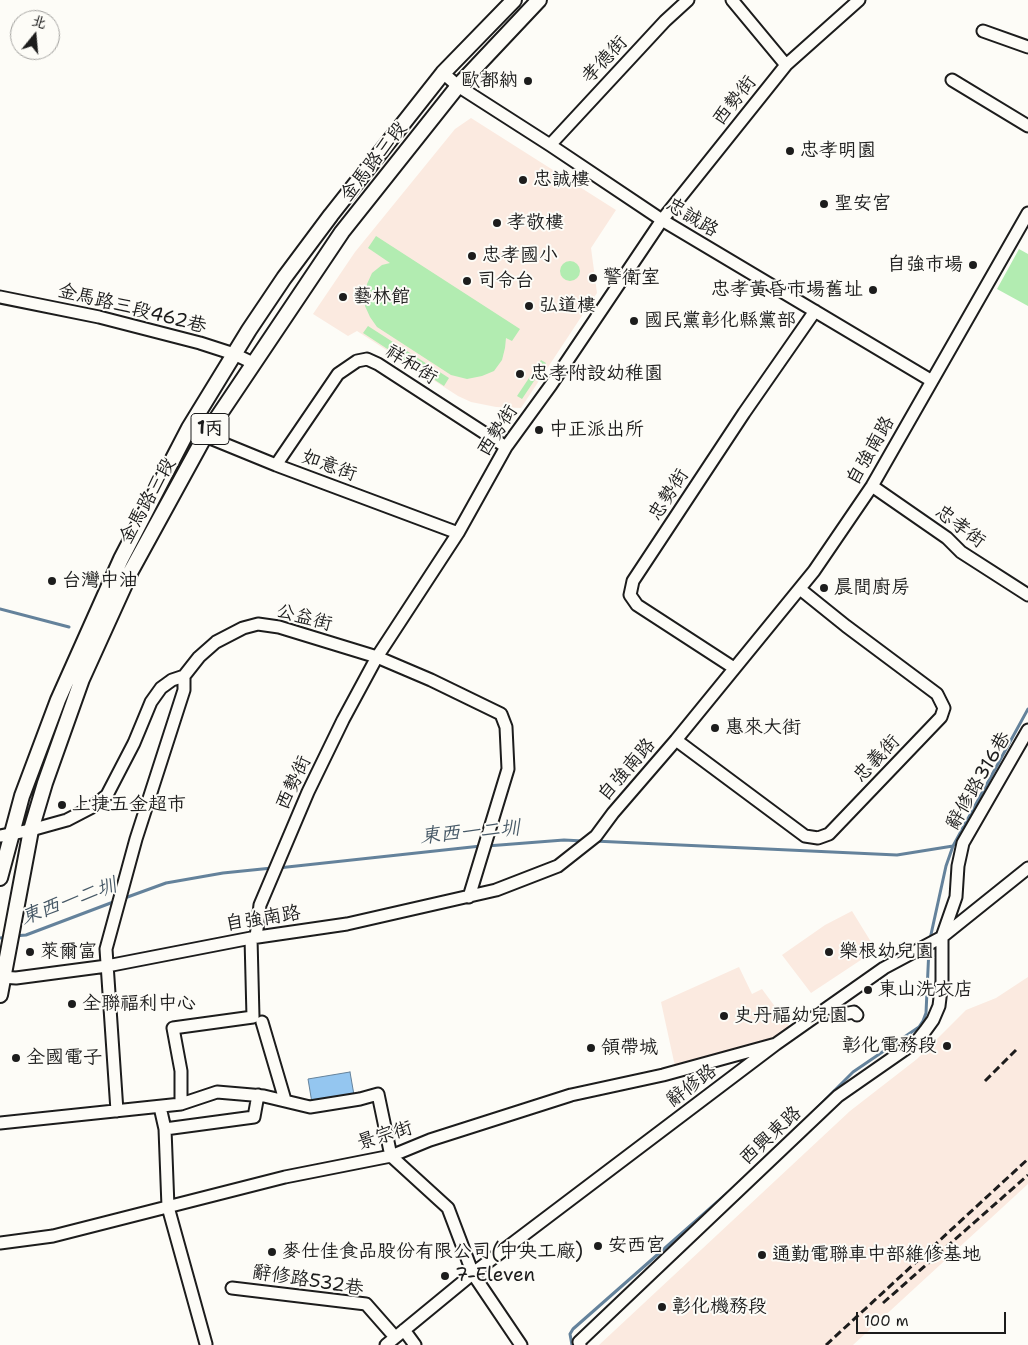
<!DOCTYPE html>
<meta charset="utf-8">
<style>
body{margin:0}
#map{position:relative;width:1028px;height:1345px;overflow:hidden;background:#fdfcf7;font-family:"Shantell Sans","LXGW WenKai TC",sans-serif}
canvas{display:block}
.north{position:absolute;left:10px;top:10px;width:50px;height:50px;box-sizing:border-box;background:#fdfcf7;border:1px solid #a3a29f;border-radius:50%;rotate:17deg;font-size:14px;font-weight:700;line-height:20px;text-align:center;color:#1c1c1c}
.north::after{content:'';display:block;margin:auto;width:18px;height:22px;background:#1c1c1c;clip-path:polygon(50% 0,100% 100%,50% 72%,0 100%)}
.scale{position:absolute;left:856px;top:1312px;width:150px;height:22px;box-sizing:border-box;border:2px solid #1c1c1c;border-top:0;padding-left:6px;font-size:15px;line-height:18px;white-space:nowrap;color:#1c1c1c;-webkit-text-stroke:4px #fdfcf7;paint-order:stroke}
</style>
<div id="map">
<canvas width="1028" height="1345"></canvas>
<div class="north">北</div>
<div class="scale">100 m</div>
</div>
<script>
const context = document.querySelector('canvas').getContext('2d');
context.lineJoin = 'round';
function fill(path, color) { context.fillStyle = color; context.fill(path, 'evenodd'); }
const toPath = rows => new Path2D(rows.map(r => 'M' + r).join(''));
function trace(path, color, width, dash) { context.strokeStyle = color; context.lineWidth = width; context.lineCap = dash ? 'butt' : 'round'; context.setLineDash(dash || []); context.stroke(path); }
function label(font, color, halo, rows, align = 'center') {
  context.font = font + ' "Shantell Sans","LXGW WenKai TC",sans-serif'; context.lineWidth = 4; context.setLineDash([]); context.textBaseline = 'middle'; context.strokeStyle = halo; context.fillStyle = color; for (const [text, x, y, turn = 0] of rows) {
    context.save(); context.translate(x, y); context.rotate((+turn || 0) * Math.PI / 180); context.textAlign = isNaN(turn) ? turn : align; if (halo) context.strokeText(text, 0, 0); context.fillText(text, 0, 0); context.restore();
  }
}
fill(toPath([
 [471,118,616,210,591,248,597,293,521,408,496,407,471,402,458,396,357,331,348,336,313,314,355,252,455,129],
 [852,911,876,950,811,993,782,955,825,925],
 [739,967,752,994,762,989,793,1031,770,1043,676,1071,661,1002],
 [1028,977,1028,1184,853,1345,599,1345,850,1111,917,1059,966,1010,996,998]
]), '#fbeae0');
fill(toPath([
 [376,236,520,329,512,341,506,338,505,348,502,360,494,371,482,376,467,379,451,375,377,327,370,317,365,306,367,284,372,273,382,265,390,263,368,248],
 [1019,249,1028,254,1028,306,997,289],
 '560 271a10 10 0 1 1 20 0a10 10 0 1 1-20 0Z',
 [368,326,449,378,444,386,363,333],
 [541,360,546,363,522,399,517,396]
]), '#b2ecb1');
const water = toPath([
 [350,1072,354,1095,312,1103,308,1079,350,1072]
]);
fill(water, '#94c6f0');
trace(water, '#64829b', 1);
trace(toPath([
 [0,609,69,627],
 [594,841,897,855,953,846],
 [487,846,564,840,583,841],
 [278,868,481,846],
 [122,899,166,883,223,873,272,868],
 [14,936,26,935,116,901],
 [0,938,8,937],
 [930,939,946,866,953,846,1028,709],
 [805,1120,853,1072,919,1027,923,1021,926,1013,929,948],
 [572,1345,570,1334,573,1329,732,1189]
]), '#64829b', 3);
const minor = toPath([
 [732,0,786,65],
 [983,31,1028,47],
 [443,73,458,86,550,145,662,220,932,381],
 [952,80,1028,126],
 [550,145,665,21,688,0],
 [0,297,99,317,200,343,234,354,253,363],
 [189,428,205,436,276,465,458,533],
 [276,465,338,374,357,361,367,359,378,364,506,447],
 [872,486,947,538,961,552,1028,595],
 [734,668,637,605,630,595,633,581,744,413,815,311],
 [676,740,805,836,818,838,829,834,941,717,944,708,937,694,846,626,800,589],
 [0,836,31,830,67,820,92,807,107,795,134,743,151,702,161,688,172,680,184,676],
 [256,937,260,905,308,792,343,720,377,657,458,533,506,447,551,385,662,220,786,65,859,0],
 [0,977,16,978,107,966,251,938,347,924,496,890,558,866,596,836,613,813,676,740,814,571,872,486,1028,213],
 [830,1006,838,1015,854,1012,857,1015],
 [262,1022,285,1100],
 [181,1104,181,1071,173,1028,253,1017,251,938],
 [160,1107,165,1129,168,1207,206,1344],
 [117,1111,106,949,136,839,184,690,184,676,199,657,216,642,243,628,258,624,279,627,377,657,431,680,501,714,506,727,508,769,469,897],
 [0,1123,181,1104,217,1092,264,1096,310,1107,360,1099,378,1094,391,1156,448,1208,473,1274,521,1345],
 [165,1129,254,1117,258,1095],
 [0,1243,53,1236,285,1177,391,1156,430,1140,571,1095,663,1075,776,1044],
 [232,1288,366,1304,395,1337],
 [404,1330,415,1345],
 [386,1345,476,1271,776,1044,884,968,942,937,1028,868],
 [580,1345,579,1342,838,1096,917,1041,925,1031,933,1020,939,1006,942,981,942,937,956,897,958,866,963,843,1028,730]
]);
const major = toPath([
 [0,878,22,796,58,700,121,559,189,428,249,330,284,278,331,215,443,73,514,0],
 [0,995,31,830,45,783,82,679,131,571,205,436,342,232,458,86,539,0]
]);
trace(minor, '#1c1c1c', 15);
trace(major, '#1c1c1c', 18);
trace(minor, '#fdfcf7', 11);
trace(major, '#fdfcf7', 14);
trace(toPath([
 [985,1081,1016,1050],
 [883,1303,1028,1175],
 [826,1345,1028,1159]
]), '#1c1c1c', 3, [8, 4]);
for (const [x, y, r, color] of [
 [528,81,5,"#1c1c1c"],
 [790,151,5,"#1c1c1c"],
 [523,180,5,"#1c1c1c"],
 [824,204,5,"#1c1c1c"],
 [497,223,5,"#1c1c1c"],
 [472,256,5,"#1c1c1c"],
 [973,265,5,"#1c1c1c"],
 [593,278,5,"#1c1c1c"],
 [467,281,5,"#1c1c1c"],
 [873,290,5,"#1c1c1c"],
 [343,297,5,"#1c1c1c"],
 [529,306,5,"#1c1c1c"],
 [634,321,5,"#1c1c1c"],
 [520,374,5,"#1c1c1c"],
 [539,430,5,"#1c1c1c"],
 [52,581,5,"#1c1c1c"],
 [824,588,5,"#1c1c1c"],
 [715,728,5,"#1c1c1c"],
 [62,805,5,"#1c1c1c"],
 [30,952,5,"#1c1c1c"],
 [829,952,5,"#1c1c1c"],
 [868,990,5,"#1c1c1c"],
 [72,1004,5,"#1c1c1c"],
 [724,1016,5,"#1c1c1c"],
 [947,1046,5,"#1c1c1c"],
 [591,1048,5,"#1c1c1c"],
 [16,1058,5,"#1c1c1c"],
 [598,1246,5,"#1c1c1c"],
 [272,1252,5,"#1c1c1c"],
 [762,1255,5,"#1c1c1c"],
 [445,1276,5,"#1c1c1c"],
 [662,1307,5,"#1c1c1c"]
]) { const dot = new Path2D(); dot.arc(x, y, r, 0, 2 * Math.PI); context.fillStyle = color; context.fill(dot); trace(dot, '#fdfcf7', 2); }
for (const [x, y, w] of [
 [210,429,38]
]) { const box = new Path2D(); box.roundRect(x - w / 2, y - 15.5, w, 31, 4); context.fillStyle = '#fdfcf7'; context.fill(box); trace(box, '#1c1c1c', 1); }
label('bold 18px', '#1c1c1c', null, [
 ["1丙",210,429]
]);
label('19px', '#1c1c1c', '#fdfcf7', [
 ["孝德街",605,60,-47],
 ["西勢街",735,101,-52],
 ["金馬路三段",374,162,-52],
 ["忠誠路",692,218,31],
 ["金馬路三段462巷",132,309,14],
 ["祥和街",411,365,32],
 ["西勢街",498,431,-57],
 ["自強南路",871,451,-60],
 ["如意街",329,466,20],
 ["忠勢街",669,495,-57],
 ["金馬路三段",148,501,-61],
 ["忠孝街",960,527,37],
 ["公益街",304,618,15],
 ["忠義街",877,759,-46],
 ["自強南路",627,770,-49],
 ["辭修路316巷",979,781,-60],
 ["西勢街",294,783,-65],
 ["自強南路",263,919,-9],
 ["辭修路",692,1086,-37],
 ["景宗街",385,1136,-17],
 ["西興東路",771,1136,-43],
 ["辭修路532巷",308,1281,9]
]);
label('19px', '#1c1c1c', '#fdfcf7', [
 ["歐都納",518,81,"right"],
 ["忠孝明園",800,151],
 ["忠誠樓",533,180],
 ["聖安宮",834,204],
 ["孝敬樓",507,223],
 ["忠孝國小",482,256],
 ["自強市場",963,265,"right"],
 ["警衛室",603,278],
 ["司令台",477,281],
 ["忠孝黃昏市場舊址",863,290,"right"],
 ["藝林館",353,297],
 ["弘道樓",539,306],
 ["國民黨彰化縣黨部",644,321],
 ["忠孝附設幼稚園",530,374],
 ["中正派出所",549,430],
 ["台灣中油",62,581],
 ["晨間廚房",834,588],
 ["惠來大街",725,728],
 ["上捷五金超市",72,805],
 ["萊爾富",40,952],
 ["樂根幼兒園",839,952],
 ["東山洗衣店",878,990],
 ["全聯福利中心",82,1004],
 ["史丹福幼兒園",734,1016],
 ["彰化電務段",937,1046,"right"],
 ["領帶城",601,1048],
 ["全國電子",26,1058],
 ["安西宮",608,1246],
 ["麥仕佳食品股份有限公司(中央工廠)",282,1252],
 ["通勤電聯車中部維修基地",772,1255],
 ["7-Eleven",455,1276],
 ["彰化機務段",672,1307]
], 'left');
label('italic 20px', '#465866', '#fdfcf7', [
 ["東西一二圳",470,833,-5],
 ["東西一二圳",69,902,-20]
]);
</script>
